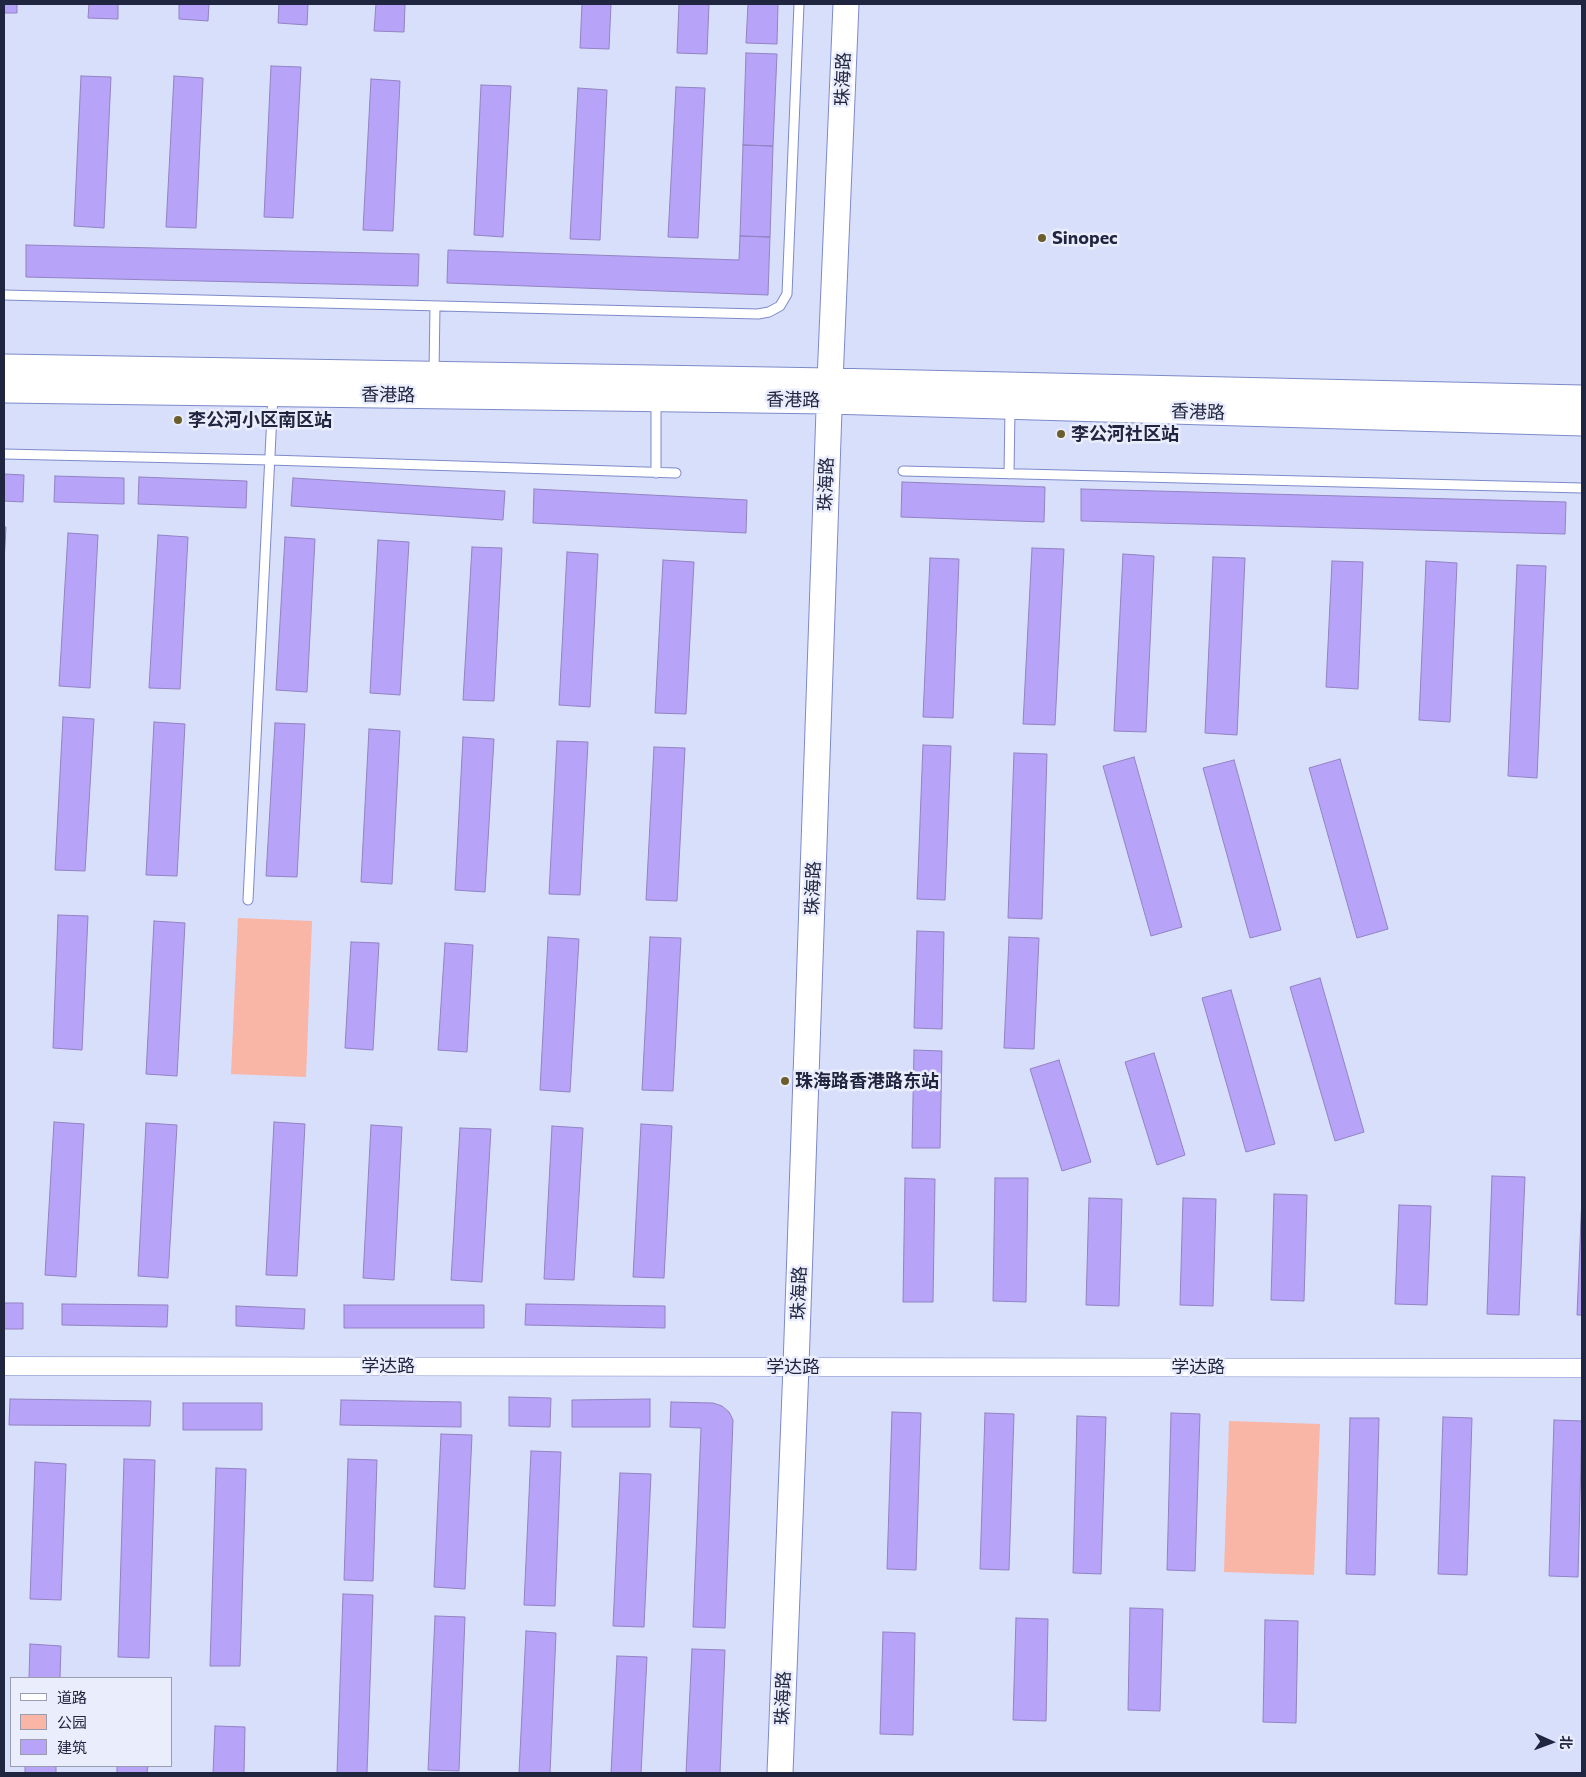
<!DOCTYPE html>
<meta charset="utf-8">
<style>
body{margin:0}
#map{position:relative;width:1586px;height:1777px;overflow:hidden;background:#d8dffb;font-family:Commissioner,"Noto Sans SC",sans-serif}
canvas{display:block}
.frame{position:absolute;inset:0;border:5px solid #212640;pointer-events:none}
.legend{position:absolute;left:10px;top:1677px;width:162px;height:90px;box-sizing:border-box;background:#eaedfb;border:1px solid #9a9db0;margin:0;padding:6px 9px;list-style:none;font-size:15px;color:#212640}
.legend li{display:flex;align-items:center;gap:10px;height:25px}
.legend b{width:25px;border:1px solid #9a9db0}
.north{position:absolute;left:1526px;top:1717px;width:50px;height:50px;-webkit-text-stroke:4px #eaedfb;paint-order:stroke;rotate:92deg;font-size:14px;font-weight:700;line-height:20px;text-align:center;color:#212640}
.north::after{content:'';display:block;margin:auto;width:18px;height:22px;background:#212640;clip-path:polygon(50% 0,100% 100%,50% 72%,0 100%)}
</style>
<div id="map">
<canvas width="1586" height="1777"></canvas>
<div class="frame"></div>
<ul class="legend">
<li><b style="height:6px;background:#fff"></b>道路</li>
<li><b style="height:14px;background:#f9b5a5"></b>公园</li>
<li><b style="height:14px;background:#b7a3f7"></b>建筑</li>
</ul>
<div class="north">北</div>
</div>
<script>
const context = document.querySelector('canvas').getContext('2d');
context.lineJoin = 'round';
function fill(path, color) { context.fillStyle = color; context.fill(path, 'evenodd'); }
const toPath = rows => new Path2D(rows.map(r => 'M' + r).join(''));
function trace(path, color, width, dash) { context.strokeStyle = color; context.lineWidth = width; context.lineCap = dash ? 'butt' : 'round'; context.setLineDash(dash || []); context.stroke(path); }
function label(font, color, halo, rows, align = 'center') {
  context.font = font + ' Commissioner,"Noto Sans SC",sans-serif'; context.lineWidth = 5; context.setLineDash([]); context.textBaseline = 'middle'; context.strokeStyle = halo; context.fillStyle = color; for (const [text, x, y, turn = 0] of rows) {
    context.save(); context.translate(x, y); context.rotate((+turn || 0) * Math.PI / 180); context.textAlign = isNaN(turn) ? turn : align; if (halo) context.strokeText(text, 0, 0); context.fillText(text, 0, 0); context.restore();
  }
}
fill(toPath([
 [238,918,312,921,306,1077,231,1074],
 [1229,1421,1320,1424,1314,1575,1224,1572]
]), '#f9b5a5');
const building = toPath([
 [4,4,17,4,17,13,4,13,4,4],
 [89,4,118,4,118,19,88,18,89,4],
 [179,4,209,4,208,21,179,19,179,4],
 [279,4,308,4,307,25,278,23,279,4],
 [376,4,405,4,404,32,374,31,376,4],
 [582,4,611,4,609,49,580,48,582,4],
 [679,4,709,4,707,54,677,53,679,4],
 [748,4,778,4,777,44,746,43,748,4],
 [746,53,777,54,773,146,743,145,746,53],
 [271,66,301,67,293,218,264,217,271,66],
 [81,76,111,77,104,228,74,226,81,76],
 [174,76,203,78,196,228,166,227,174,76],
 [371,79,400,81,393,231,363,230,371,79],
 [481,85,511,86,503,237,474,235,481,85],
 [676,87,705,88,698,238,668,237,676,87],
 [578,88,607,90,600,240,570,239,578,88],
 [743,145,773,146,770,237,740,236,743,145],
 [740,236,770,237,768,295,447,283,448,250,739,260,740,236],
 [26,245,419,254,418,286,26,277,26,245],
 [4,474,24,475,23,502,4,501,4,474],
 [55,476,124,478,124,504,54,502,55,476],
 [139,477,247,481,246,508,138,504,139,477],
 [293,478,505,491,503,520,291,506,293,478],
 [902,482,1045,487,1044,522,901,517,902,482],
 [534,489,747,500,746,533,533,523,534,489],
 [1081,489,1566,502,1565,534,1081,521,1081,489],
 [4,527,6,527,4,562,4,527],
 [68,533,98,535,90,688,59,686,68,533],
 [158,535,188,537,180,689,149,688,158,535],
 [285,537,315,539,307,692,276,690,285,537],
 [378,540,409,542,400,695,370,693,378,540],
 [472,547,502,548,494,701,463,700,472,547],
 [1032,548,1064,549,1055,725,1023,724,1032,548],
 [567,552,598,554,590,707,559,705,567,552],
 [1123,554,1154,556,1146,732,1114,731,1123,554],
 [1213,557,1245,558,1237,735,1205,733,1213,557],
 [930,558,959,559,953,718,923,717,930,558],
 [663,560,694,562,686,714,655,713,663,560],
 [1332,561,1363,562,1358,689,1326,687,1332,561],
 [1426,561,1457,563,1450,722,1419,720,1426,561],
 [1517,565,1546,566,1537,778,1508,776,1517,565],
 [63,717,94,719,85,871,55,870,63,717],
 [154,722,185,724,177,876,146,875,154,722],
 [275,723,305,724,297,877,266,876,275,723],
 [369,729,400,731,392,884,361,882,369,729],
 [463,737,494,739,485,892,455,890,463,737],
 [557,741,588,742,580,895,549,894,557,741],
 [923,745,951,746,945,900,917,899,923,745],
 [654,747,685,748,677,901,646,900,654,747],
 [1014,753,1047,754,1042,919,1008,918,1014,753],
 [1134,757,1182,927,1151,936,1103,766,1134,757],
 [1340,759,1388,929,1357,938,1309,768,1340,759],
 [1234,760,1281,930,1250,938,1203,768,1234,760],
 [58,915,88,916,82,1050,53,1048,58,915],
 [154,921,185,923,177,1076,146,1074,154,921],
 [917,931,944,932,942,1029,914,1028,917,931],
 [548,937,579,939,570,1092,540,1090,548,937],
 [650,937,681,938,673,1091,642,1090,650,937],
 [1009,937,1039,938,1034,1049,1004,1048,1009,937],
 [351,942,379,943,373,1050,345,1048,351,942],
 [445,943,473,945,467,1052,438,1050,445,943],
 [1320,978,1364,1132,1335,1141,1290,987,1320,978],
 [1231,990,1275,1144,1246,1152,1202,998,1231,990],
 [914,1050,942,1051,940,1148,912,1148,914,1050],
 [1154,1053,1185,1155,1157,1165,1125,1062,1154,1053],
 [1059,1060,1091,1162,1062,1171,1030,1069,1059,1060],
 [54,1122,84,1124,76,1277,45,1275,54,1122],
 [274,1122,305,1124,297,1276,266,1275,274,1122],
 [146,1123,177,1125,168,1278,138,1276,146,1123],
 [641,1124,672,1126,664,1278,633,1277,641,1124],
 [371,1125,402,1127,394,1280,363,1278,371,1125],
 [552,1126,583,1128,574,1280,544,1279,552,1126],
 [460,1128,491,1129,482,1282,451,1280,460,1128],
 [1492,1176,1525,1177,1519,1315,1487,1314,1492,1176],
 [905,1178,935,1179,933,1302,903,1302,905,1178],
 [995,1178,1028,1178,1026,1302,993,1301,995,1178],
 [1274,1194,1307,1195,1304,1301,1271,1300,1274,1194],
 [1582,1196,1582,1315,1577,1315,1582,1196],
 [1089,1198,1122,1199,1119,1306,1086,1305,1089,1198],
 [1183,1198,1216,1199,1213,1306,1180,1305,1183,1198],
 [1399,1205,1431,1206,1427,1305,1395,1304,1399,1205],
 [4,1303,23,1303,23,1329,4,1329,4,1303],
 [62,1304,168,1305,167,1327,62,1325,62,1304],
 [526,1304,665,1306,665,1328,525,1325,526,1304],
 [344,1305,484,1305,484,1328,344,1328,344,1305],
 [236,1306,305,1309,304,1329,236,1326,236,1306],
 [509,1397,551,1398,550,1427,509,1426,509,1397],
 [10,1399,151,1401,150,1426,9,1425,10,1399],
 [650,1399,650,1427,572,1427,572,1400,650,1399],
 [341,1400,461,1402,461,1427,340,1425,341,1400],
 [671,1402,713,1403,722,1406,729,1412,733,1420,725,1628,693,1627,701,1428,670,1427,671,1402],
 [183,1403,262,1403,262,1430,183,1430,183,1403],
 [892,1412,921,1413,916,1570,887,1569,892,1412],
 [985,1413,1014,1414,1009,1570,980,1569,985,1413],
 [1171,1413,1200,1414,1195,1571,1167,1570,1171,1413],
 [1077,1416,1106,1417,1101,1574,1073,1573,1077,1416],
 [1443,1417,1472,1418,1467,1575,1438,1574,1443,1417],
 [1350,1418,1379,1418,1375,1575,1346,1574,1350,1418],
 [1554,1420,1582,1421,1578,1577,1549,1576,1554,1420],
 [441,1434,472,1435,465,1589,434,1587,441,1434],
 [531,1451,561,1452,555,1606,524,1605,531,1451],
 [124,1459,155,1460,149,1658,118,1657,124,1459],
 [348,1459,377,1460,373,1581,344,1580,348,1459],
 [35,1462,66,1464,61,1600,30,1599,35,1462],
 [216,1468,246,1469,240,1666,210,1666,216,1468],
 [620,1473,651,1474,644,1627,613,1626,620,1473],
 [343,1594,373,1595,367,1773,337,1773,343,1594],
 [1130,1608,1163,1609,1160,1711,1128,1710,1130,1608],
 [435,1616,465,1617,459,1771,428,1770,435,1616],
 [1016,1618,1048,1619,1046,1721,1013,1720,1016,1618],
 [1265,1620,1298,1621,1296,1723,1263,1722,1265,1620],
 [526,1631,556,1633,550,1773,519,1773,526,1631],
 [883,1632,915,1633,913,1735,880,1734,883,1632],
 [30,1644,61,1646,60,1678,29,1678,30,1644],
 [692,1649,725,1650,720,1773,686,1773,692,1649],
 [617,1656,647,1657,641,1773,611,1773,617,1656],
 [215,1726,245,1727,244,1773,213,1773,215,1726],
 [25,1766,56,1766,56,1773,25,1773,25,1766],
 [117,1766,148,1766,147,1773,117,1773,117,1766]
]);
fill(building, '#b7a3f7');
trace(building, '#9283c3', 1);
const service = toPath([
 [4,295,758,314,769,312,780,306,787,294,799,4],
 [434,373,435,306],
 [4,454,270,460,676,473],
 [903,471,1582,488],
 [656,473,656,400],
 [1009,474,1010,409],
 [248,900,273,394]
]);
const minor = toPath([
 [4,1366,1582,1368]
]);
const secondary = toPath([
 [4,367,830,381,1582,398],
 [4,390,829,401,1582,423],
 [780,1773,796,1366,830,381,846,4]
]);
trace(service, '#7d8ac9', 11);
trace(minor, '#7d8ac9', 19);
trace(secondary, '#7d8ac9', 27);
trace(service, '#fff', 9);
trace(minor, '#fff', 18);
trace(secondary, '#fff', 25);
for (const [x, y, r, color] of [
 [1042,238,5,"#6c5e2c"],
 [178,420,5,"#6c5e2c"],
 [1061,434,5,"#6c5e2c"],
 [785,1081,5,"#6c5e2c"]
]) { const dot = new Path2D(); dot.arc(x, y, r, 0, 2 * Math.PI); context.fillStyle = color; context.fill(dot); trace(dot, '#eaedfb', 2); }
label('18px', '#212640', '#eaedfb', [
 ["珠海路",843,79,-88],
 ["香港路",388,395,1],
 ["香港路",793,400,1],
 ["香港路",1198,412,2],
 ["珠海路",826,484,-88],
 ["珠海路",813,888,-88],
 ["珠海路",799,1293,-88],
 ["学达路",388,1366],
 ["学达路",793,1367],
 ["学达路",1198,1367],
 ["珠海路",783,1698,-88]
]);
label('bold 18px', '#212640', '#eaedfb', [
 ["Sinopec",1052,238],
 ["李公河小区南区站",188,420],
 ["李公河社区站",1071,434],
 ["珠海路香港路东站",795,1081]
], 'left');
</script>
